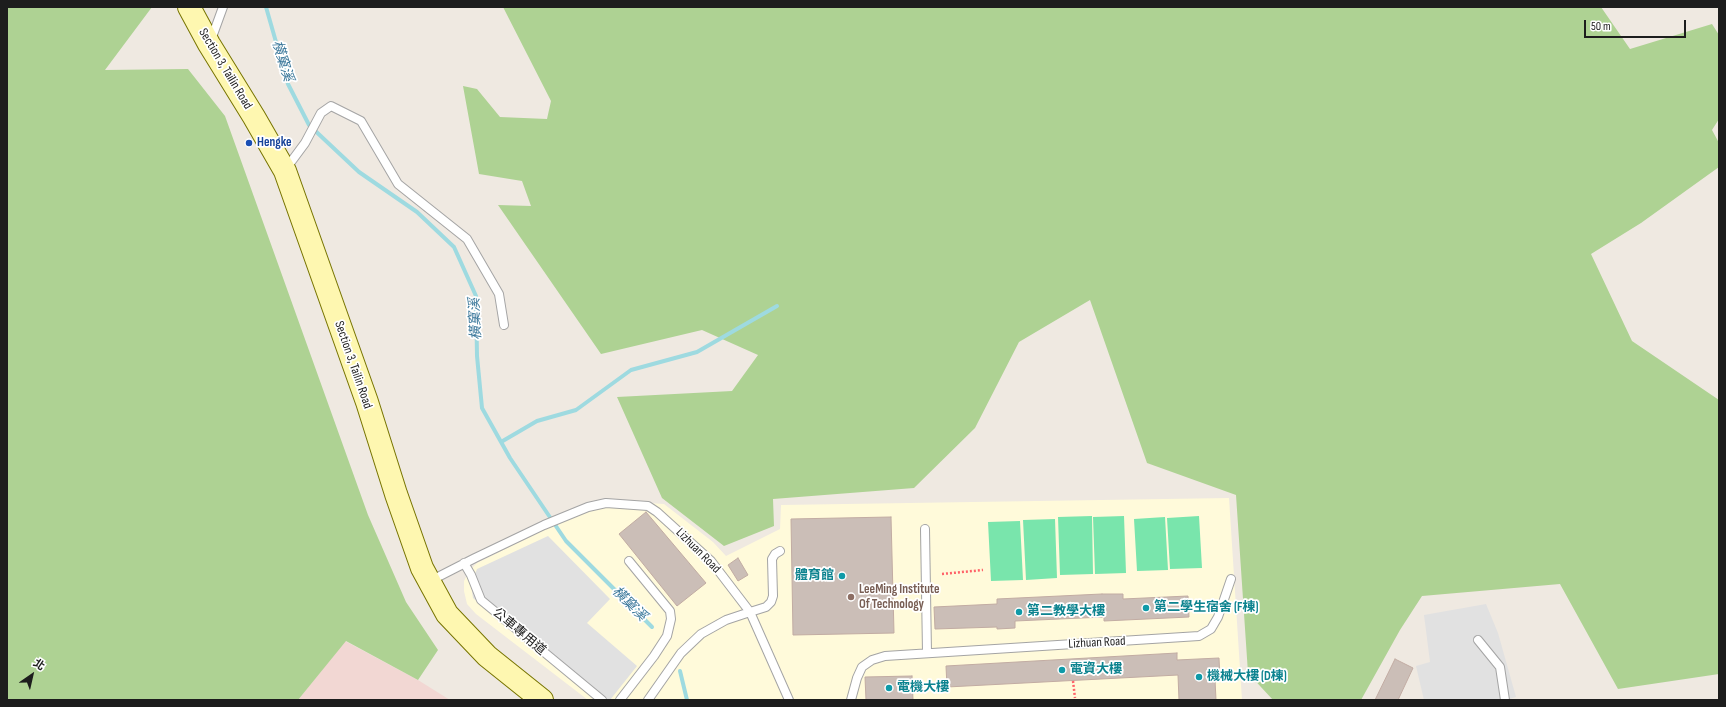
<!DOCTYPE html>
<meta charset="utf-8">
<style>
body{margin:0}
#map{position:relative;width:1726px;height:707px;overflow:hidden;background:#efe9e1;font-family:"Sofia Sans Condensed","Noto Sans TC",sans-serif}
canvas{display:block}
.frame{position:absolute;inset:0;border:8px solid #1d1d1d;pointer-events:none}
.north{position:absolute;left:12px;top:655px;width:40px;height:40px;-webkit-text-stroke:3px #fff;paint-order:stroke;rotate:34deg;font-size:11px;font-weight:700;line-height:16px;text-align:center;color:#1d1d1d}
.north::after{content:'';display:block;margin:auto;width:14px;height:18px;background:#1d1d1d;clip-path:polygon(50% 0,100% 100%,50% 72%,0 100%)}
.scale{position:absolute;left:1584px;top:20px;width:102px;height:18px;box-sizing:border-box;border:2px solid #1d1d1d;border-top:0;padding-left:5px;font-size:12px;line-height:14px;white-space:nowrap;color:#1d1d1d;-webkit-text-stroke:3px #fff;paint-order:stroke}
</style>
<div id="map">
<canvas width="1726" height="707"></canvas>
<div class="frame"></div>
<div class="north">北</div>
<div class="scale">50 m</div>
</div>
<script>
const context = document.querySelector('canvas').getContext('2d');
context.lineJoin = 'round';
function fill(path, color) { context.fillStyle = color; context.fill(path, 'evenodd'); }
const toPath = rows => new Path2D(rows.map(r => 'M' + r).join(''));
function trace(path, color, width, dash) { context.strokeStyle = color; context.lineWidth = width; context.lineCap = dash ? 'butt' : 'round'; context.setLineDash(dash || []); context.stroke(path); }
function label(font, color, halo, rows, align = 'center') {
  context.font = font + ' "Sofia Sans Condensed","Noto Sans TC",sans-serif'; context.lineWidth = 3.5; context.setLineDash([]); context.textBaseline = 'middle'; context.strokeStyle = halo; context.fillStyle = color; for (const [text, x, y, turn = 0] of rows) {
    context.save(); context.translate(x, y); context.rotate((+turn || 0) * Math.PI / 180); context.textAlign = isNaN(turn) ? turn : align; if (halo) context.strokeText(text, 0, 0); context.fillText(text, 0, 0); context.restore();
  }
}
fill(toPath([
 [1229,498,1242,700,588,700,476,614,467,604,464,591,464,581,469,571,477,563,605,500,664,504,713,542,726,556,780,529,781,505]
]), '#fffada');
fill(toPath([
 [345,641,418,680,450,700,298,700]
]), '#f2d7d3');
fill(toPath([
 [7,7,152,7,105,70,188,69,225,116,368,515,406,602,438,650,418,680,346,641,298,700,7,700],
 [503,7,1601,7,1630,49,1712,24,1719,35,1719,119,1712,130,1719,143,1719,167,1641,223,1591,254,1632,341,1719,400,1719,674,1618,689,1560,584,1422,596,1400,630,1361,700,1273,700,1248,673,1236,495,1147,463,1090,300,1019,342,975,428,914,488,773,499,774,526,724,546,662,498,617,397,732,391,758,355,702,330,601,354,498,205,531,206,522,181,479,174,463,86,477,89,500,117,547,119,551,101]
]), '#aed293');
fill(toPath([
 [1092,516,1093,574,1060,575,1058,517],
 [1124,516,1126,573,1095,574,1093,517],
 [1199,516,1202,568,1170,569,1167,518],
 [1165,517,1168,570,1137,571,1134,519],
 [1055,519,1057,578,1026,580,1023,520],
 [1020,521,1023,580,991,581,988,522]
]), '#79e5ac');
fill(toPath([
 [548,536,610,599,587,623,637,666,610,700,595,700,473,598,471,584,477,569],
 [1486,604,1498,633,1516,697,1506,700,1424,700,1416,666,1430,662,1424,615]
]), '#e1e1e1');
trace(toPath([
 [266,7,288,84,309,125,359,172,417,212,454,247,476,296,477,356,482,408,510,458,566,541,652,627],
 [501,442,537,421,576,410,631,370,697,352,777,306],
 [680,671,687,700]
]), '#9edae0', 4);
const building = toPath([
 [646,512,706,583,677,606,619,534,646,512],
 [891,517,894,633,793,635,791,519,891,517],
 [738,558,748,575,738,581,728,565,738,558],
 [1102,594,1123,594,1123,599,1188,596,1189,617,1104,621,1104,617,1015,621,1015,628,997,629,997,627,935,629,934,607,997,604,997,599,1102,594],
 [1177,653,1177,660,1219,658,1220,679,1215,680,1216,700,1179,700,1178,675,947,687,946,666,1177,653],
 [1395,659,1413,668,1398,700,1375,700,1395,659],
 [912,676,913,700,866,700,865,677,912,676]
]);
fill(building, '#cbbeb7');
trace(building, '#c2aca3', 1);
const service = toPath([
 [211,40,223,7],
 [285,170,305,143,321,113,331,106,361,121,398,184,467,239,499,294,504,325],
 [925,529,927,653],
 [464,563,471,575,481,600,602,700],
 [430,581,475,558,544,525,588,507,606,503,648,506,657,512,711,561,750,612,766,607,771,602,773,596,772,559,775,554,780,551],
 [1478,640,1500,667,1505,700],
 [620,700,654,656,667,636,671,619,670,611,629,561],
 [648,700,681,653,701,634,726,620,750,612,789,700],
 [851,700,857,678,862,667,872,660,885,656,1199,636,1211,629,1218,617,1231,579]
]);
const secondary = toPath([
 [189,7,209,44,254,117,285,171,367,402,396,494,422,568,447,614,487,656,542,700]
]);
trace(service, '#a4a4a4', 10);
trace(secondary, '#777400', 24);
trace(toPath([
 [942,574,983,570],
 [1073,681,1075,698]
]), '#ff6268', 2.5, [2, 2]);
trace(service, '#fff', 8);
trace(secondary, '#fef7b0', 22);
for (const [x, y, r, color] of [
 [249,143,4,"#1a4fb4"],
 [842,576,4,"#0f9aa8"],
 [851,597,4,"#8d6e63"],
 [1146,608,4,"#0f9aa8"],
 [1019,612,4,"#0f9aa8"],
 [1062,670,4,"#0f9aa8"],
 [1199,677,4,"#0f9aa8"],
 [889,688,4,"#0f9aa8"]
]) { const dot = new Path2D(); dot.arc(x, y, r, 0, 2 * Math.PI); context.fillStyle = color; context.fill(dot); trace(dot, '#fff', 1.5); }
label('13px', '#1d1d1d', '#fff', [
 ["Section 3, Tailin Road",225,69,59],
 ["Section 3, Tailin Road",353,365,71],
 ["Lizhuan Road",698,551,45],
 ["公車專用道",519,632,40],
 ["Lizhuan Road",1097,643,-3]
]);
label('bold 13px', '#164399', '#fff', [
 ["Hengke",257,143]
], 'left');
label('bold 13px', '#0d838f', '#fff', [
 ["體育館",834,576,"right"],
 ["第二學生宿舍 (F棟)",1154,608],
 ["第二教學大樓",1027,612],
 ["電資大樓",1070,670],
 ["機械大樓 (D棟)",1207,677],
 ["電機大樓",897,688]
], 'left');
label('bold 13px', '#785e54', '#fff', [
 ["LeeMing Institute",859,590],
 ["Of Technology",859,605]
], 'left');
label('italic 14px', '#3b789b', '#fff', [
 ["橫窠溪",282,61,73],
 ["橫窠溪",476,319,-93],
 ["橫窠溪",629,604,45]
]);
</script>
